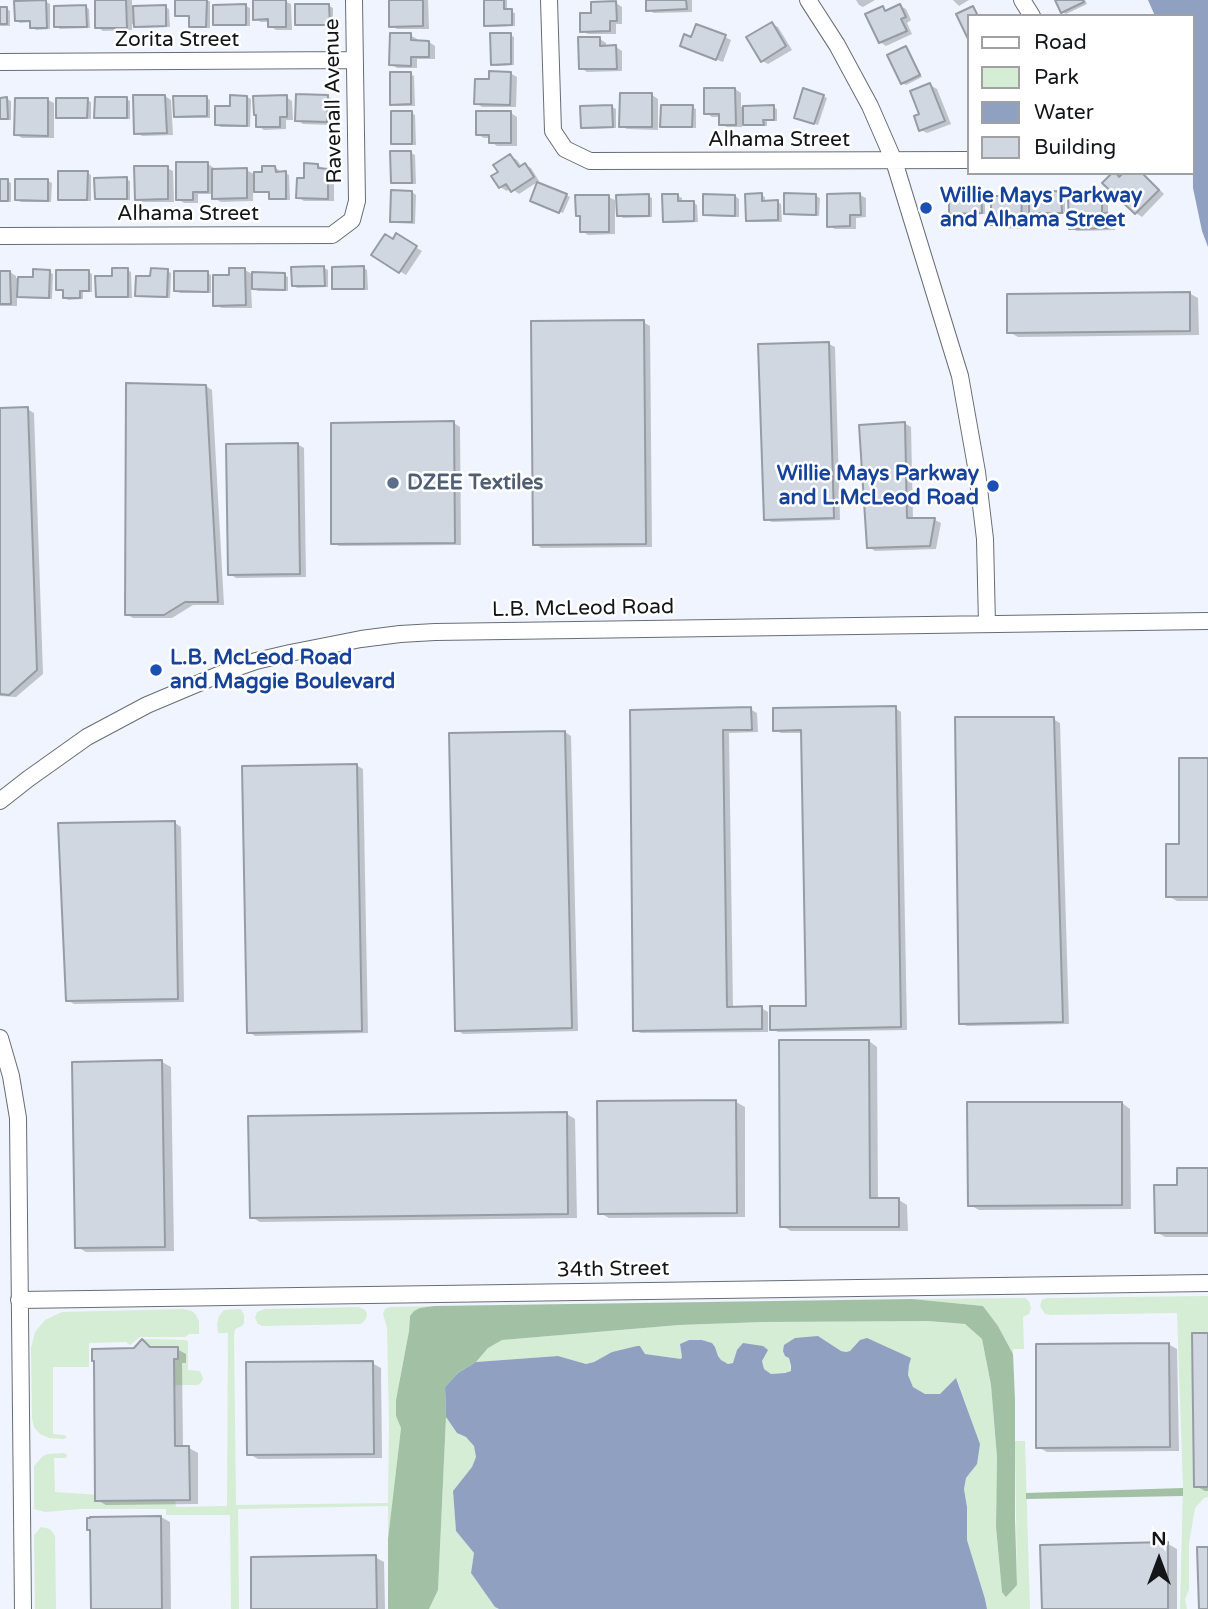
<!DOCTYPE html>
<style>
body{margin:0}
#map{position:relative;width:1208px;height:1609px;overflow:hidden;background:#eff4fe;font-family:"Varela Round",sans-serif}
canvas{display:block}
.legend{position:absolute;left:967px;top:14px;width:228px;height:161px;box-sizing:border-box;background:#fff;border:2px solid #a1a1a3;margin:0;padding:9px 12px;list-style:none;font-size:21px;color:#131518}
.legend li{display:flex;align-items:center;gap:14px;height:35px}
.legend b{width:35px;border:2px solid #a1a1a3}
.north{position:absolute;left:1124px;top:1525px;width:70px;height:70px;-webkit-text-stroke:5px #fff;paint-order:stroke;rotate:0deg;font-size:19px;font-weight:700;line-height:28px;text-align:center;color:#131518}
.north::after{content:'';display:block;margin:auto;width:24px;height:32px;background:#131518;clip-path:polygon(50% 0,100% 100%,50% 72%,0 100%)}
</style>
<div id="map">
<canvas width="1208" height="1609"></canvas>
<ul class="legend">
<li><b style="height:9px;background:#fff"></b>Road</li>
<li><b style="height:19px;background:#d5ecd5"></b>Park</li>
<li><b style="height:19px;background:#8fa0c1"></b>Water</li>
<li><b style="height:19px;background:#d1d7e0"></b>Building</li>
</ul>
<div class="north">N</div>
</div>
<script>
const context = document.querySelector('canvas').getContext('2d');
context.lineJoin = 'round';
function fill(path, color) { context.fillStyle = color; context.fill(path, 'evenodd'); }
const toPath = rows => new Path2D(rows.map(r => 'M' + r).join(''));
function trace(path, color, width, dash) { context.strokeStyle = color; context.lineWidth = width; context.lineCap = dash ? 'butt' : 'round'; context.setLineDash(dash || []); context.stroke(path); }
function label(font, color, halo, rows, align = 'center') {
  context.font = font + ' "Varela Round",sans-serif'; context.lineWidth = 5; context.setLineDash([]); context.textBaseline = 'middle'; context.strokeStyle = halo; context.fillStyle = color; for (const [text, x, y, turn = 0] of rows) {
    context.save(); context.translate(x, y); context.rotate((+turn || 0) * Math.PI / 180); context.textAlign = isNaN(turn) ? turn : align; if (halo) context.strokeText(text, 0, 0); context.fillText(text, 0, 0); context.restore();
  }
}
fill(toPath([
 [1208,1296,1208,1333,1192,1333,1194,1487,1208,1487,1208,1497,1204,1498,1195,1508,1189,1543,1189,1590,1185,1599,1187,1609,1180,1609,1183,1488,1177,1313,1051,1315,1045,1314,1040,1306,1042,1300,1047,1298],
 [1025,1298,1029,1301,1031,1308,1029,1314,1023,1317,1024,1349,1013,1349,1013,1354,998,1326,983,1306,912,1299],
 [434,1306,420,1308,410,1316,409,1331,396,1400,396,1416,401,1428,388,1539,388,1506,238,1509,239,1609,231,1609,230,1515,166,1515,166,1509,81,1509,45,1512,34,1509,34,1466,43,1456,48,1454,64,1453,67,1455,66,1458,54,1458,55,1492,175,1500,176,1507,227,1506,228,1333,218,1333,217,1324,219,1316,224,1310,241,1309,244,1315,244,1323,242,1326,235,1329,234,1335,236,1505,388,1503,389,1424,387,1328,383,1314,385,1309,390,1307],
 [358,1307,364,1309,367,1313,366,1319,361,1324,262,1326,258,1324,255,1318,257,1312,265,1309],
 [183,1309,192,1311,196,1315,199,1321,199,1334,189,1334,185,1337,140,1337,130,1345,126,1342,89,1343,89,1367,53,1367,53,1434,64,1435,67,1437,64,1439,49,1438,40,1434,34,1427,32,1418,31,1348,35,1332,45,1320,62,1312],
 [928,1321,965,1324,982,1339,991,1385,997,1457,996,1527,1002,1592,1017,1585,1015,1441,1025,1441,1030,1609,987,1609,985,1599,967,1540,967,1507,964,1489,966,1478,971,1472,980,1444,957,1379,940,1394,925,1394,913,1387,908,1375,909,1365,860,1340,850,1351,846,1352,841,1351,818,1336,789,1358,791,1371,785,1373,771,1374,764,1369,762,1361,765,1354,728,1364,721,1360,718,1356,715,1347,712,1343,702,1340,689,1340,680,1344,682,1357,681,1359,645,1354,640,1346,637,1346,612,1352,594,1362,586,1364,558,1356,476,1362,488,1348,501,1340,679,1325,763,1322],
 [142,1339,185,1340,188,1341,188,1370,199,1371,201,1373,203,1379,201,1383,198,1385,174,1385,174,1359,150,1347],
 [446,1417,457,1433,466,1437,475,1446,476,1458,472,1467,453,1491,456,1531,474,1553,471,1573,495,1607,499,1609,429,1609,438,1590],
 [41,1527,50,1529,55,1536,56,1609,35,1609,34,1535]
]), '#d5ecd5');
fill(toPath([
 [912,1299,983,1306,998,1326,1013,1354,1015,1400,1015,1519,1017,1585,1006,1597,1002,1592,996,1527,997,1457,991,1385,982,1339,965,1324,928,1321,763,1322,679,1325,502,1340,488,1348,476,1362,458,1373,445,1387,446,1417,438,1590,429,1609,388,1609,388,1539,401,1428,396,1416,396,1400,409,1331,410,1316,414,1311,420,1308,434,1306],
 [1183,1488,1183,1496,1026,1499,1026,1493]
]), '#a2c0a3');
fill(toPath([
 [1148,0,1208,0,1208,247,1202,231,1193,188,1192,16,1155,16],
 [818,1336,841,1351,846,1352,850,1351,860,1340,867,1338,911,1358,909,1365,908,1375,913,1387,925,1394,940,1394,956,1378,980,1444,977,1464,966,1478,964,1489,967,1507,967,1540,985,1599,987,1609,499,1609,495,1607,471,1573,474,1553,456,1531,453,1491,472,1467,476,1457,474,1446,466,1437,457,1433,446,1417,445,1387,458,1373,476,1362,558,1356,586,1364,594,1362,612,1352,637,1346,640,1346,645,1354,681,1359,682,1357,680,1344,689,1340,702,1340,712,1343,715,1347,718,1356,721,1360,728,1364,733,1363,737,1350,743,1343,763,1346,768,1350,762,1361,764,1369,771,1374,785,1373,791,1371,791,1366,789,1358,785,1356,783,1351,784,1345,795,1338]
]), '#8fa0c1');
fill(toPath([
 [97,0,132,0,132,7,165,7,169,9,170,27,139,28,132,24,132,30,103,31,97,27],
 [177,0,210,1,210,28,195,28,191,26,191,17,180,17,177,15],
 [259,0,282,0,291,4,292,30,276,30,270,26,270,22,261,22,255,19],
 [390,0,428,0,429,29,397,29,391,26],
 [485,0,507,0,507,11,515,13,515,26,489,27,486,25],
 [647,0,692,0,692,12,654,13,648,10],
 [856,0,875,0,863,7,859,5],
 [953,0,969,0,959,6],
 [1057,0,1085,0,1087,4,1066,14,1062,12],
 [46,2,50,4,50,29,36,30,32,27,32,22,20,23,16,20],
 [616,3,622,7,622,24,616,24,616,34,588,34,582,31,593,15],
 [246,6,250,8,250,26,219,26,215,24],
 [329,6,333,8,333,26,301,26,297,24],
 [900,6,906,9,911,20,907,23,912,34,886,46,880,42,883,8,888,11],
 [86,7,89,9,90,28,60,29,56,26],
 [0,8,6,8,10,11,10,26,0,26],
 [772,24,778,27,792,50,768,64,762,61],
 [410,35,417,39,417,42,429,42,435,46,435,59,417,59,417,68,397,68,391,64],
 [510,35,514,37,514,65,496,66,493,64],
 [725,37,731,40,723,62,688,49,692,39],
 [600,39,606,43,606,47,616,47,622,51,622,71,587,72,581,68],
 [906,48,909,51,922,77,906,85,902,83],
 [510,73,517,77,516,107,482,107,476,103,491,81],
 [410,74,414,76,415,106,396,106,392,104],
 [930,85,937,89,951,124,927,133,921,130,921,115],
 [735,89,741,93,741,107,773,107,777,109,777,121,767,121,767,126,748,126,742,122,742,127,727,127,720,124,720,117,712,117,706,113],
 [652,95,658,99,658,130,627,129,621,126],
 [165,96,171,100,173,135,142,136,136,132],
 [327,96,334,100,333,125,303,124,297,120],
 [823,96,827,98,818,125,800,119],
 [247,97,251,99,250,127,221,127,217,124,231,108],
 [286,97,292,101,293,120,286,120,286,129,264,130,258,126],
 [206,98,210,100,210,118,179,118,175,116],
 [0,99,7,99,11,101,11,120,0,120],
 [127,99,130,101,130,119,100,119,96,117],
 [48,100,54,103,54,138,22,138,16,134],
 [87,100,91,102,91,119,61,119,58,117],
 [612,107,616,109,616,128,586,129,582,127],
 [692,107,696,109,696,128,666,128,662,126],
 [411,113,415,115,416,145,397,145,393,143],
 [511,113,517,117,517,146,497,146,491,142,491,138,484,138,477,134],
 [411,153,415,155,416,184,396,184,393,182],
 [510,156,517,160,522,167,525,165,531,168,539,181,519,194,511,188,507,191,500,187,500,173],
 [208,164,214,168,214,171,246,170,256,175,264,174,275,168,279,170,279,173,285,173,289,175,290,200,275,200,271,198,271,193,260,193,253,189,253,201,221,202,214,198,214,194,198,194,198,203,184,203,178,199],
 [317,165,334,174,334,201,304,201,298,197],
 [167,168,173,171,174,202,143,202,137,199],
 [87,173,91,175,91,201,63,201,60,199],
 [1114,173,1121,178,1125,173,1143,173,1164,194,1142,217,1136,213,1105,183],
 [126,179,130,181,130,200,100,200,96,198],
 [0,181,7,181,11,183,11,202,0,202],
 [48,181,52,183,51,202,21,202,17,199],
 [412,192,416,195,415,224,396,223,392,221],
 [1061,193,1065,195,1065,214,1035,214,1031,212],
 [981,194,985,196,985,214,955,215,951,213],
 [566,195,570,197,563,213,536,202],
 [761,195,765,197,765,202,777,202,781,204,782,222,751,222,747,220],
 [860,195,866,198,866,217,856,218,856,229,835,229,829,226],
 [648,196,652,198,652,217,623,218,619,215],
 [678,196,682,198,682,203,694,203,697,205,698,222,668,223,665,220],
 [735,196,739,199,739,217,709,216,705,214],
 [816,196,820,198,819,216,789,215,785,213],
 [1102,196,1108,200,1108,215,1114,218,1115,230,1077,231,1071,228],
 [608,197,615,200,615,234,588,235,582,231,581,217,577,215],
 [1021,198,1028,202,1027,229,999,228,993,224],
 [397,236,422,251,406,275,374,255,393,241],
 [324,268,328,270,328,287,297,288,294,285],
 [364,268,367,270,368,290,337,290,334,288],
 [127,270,131,272,132,298,101,298,97,296,113,277],
 [245,270,252,274,284,275,288,277,288,291,258,291,251,287,252,308,222,308,215,305,231,277],
 [167,271,171,273,170,298,141,297,137,295,152,278],
 [0,272,10,272,16,276,16,278,35,279,49,272,53,274,52,299,23,298,17,294,17,306,0,306],
 [88,272,92,274,92,292,83,292,83,299,68,300,64,297,64,291,58,289],
 [207,273,211,275,211,293,180,293,176,290],
 [1189,293,1198,298,1199,335,1018,337,1009,332],
 [643,322,650,326,652,547,541,548,535,544],
 [829,344,835,347,840,520,772,522,766,519],
 [206,386,212,390,224,605,193,605,172,618,133,618,126,614],
 [0,409,27,409,34,413,43,674,16,697,0,696],
 [454,423,460,427,461,545,339,546,333,543],
 [904,423,911,427,913,520,935,520,941,523,936,549,875,551,869,547],
 [297,444,304,448,306,577,236,578,230,574],
 [895,708,901,712,907,1030,778,1032,772,1029,808,1008,803,733,781,733,775,730],
 [750,709,757,713,758,732,729,733,733,1009,761,1008,768,1012,768,1032,641,1033,634,1030,632,711],
 [1053,719,1060,723,1069,1024,967,1026,961,1023],
 [565,732,571,736,578,1031,463,1034,457,1030],
 [1208,760,1208,901,1177,901,1168,896,1181,845],
 [356,765,363,769,368,1033,255,1036,249,1032],
 [175,823,181,827,184,1002,74,1004,67,1000],
 [869,1041,877,1047,878,1200,899,1200,907,1205,908,1231,791,1231,782,1226],
 [162,1062,171,1067,174,1251,86,1252,77,1247],
 [736,1102,745,1107,745,1217,609,1218,600,1213],
 [1122,1103,1130,1109,1131,1209,979,1210,970,1205],
 [567,1114,575,1119,577,1218,260,1222,251,1217],
 [1208,1170,1208,1237,1165,1237,1156,1232,1179,1187],
 [1208,1334,1208,1491,1205,1491,1196,1486],
 [142,1342,153,1349,177,1349,186,1354,186,1363,182,1363,183,1448,189,1448,198,1453,198,1504,106,1505,97,1500,134,1350],
 [1168,1344,1177,1349,1179,1451,1047,1452,1038,1447],
 [372,1363,381,1368,382,1458,258,1459,249,1454],
 [161,1517,170,1522,171,1609,93,1609,92,1531],
 [1168,1544,1177,1549,1177,1609,1044,1609],
 [375,1557,384,1562,385,1609,252,1609]
]), '#0003');
const building = toPath([
 [46,0,47,28,30,28,30,21,15,21,14,1,46,0],
 [95,0,126,0,127,28,95,28,95,0],
 [175,0,207,0,206,27,189,27,189,16,175,16,175,0],
 [253,0,286,0,286,27,268,27,268,19,253,20,253,0],
 [389,0,423,0,423,26,389,27,389,0],
 [484,0,504,0,504,9,512,9,512,25,484,26,484,0],
 [646,0,686,0,687,9,646,11,646,0],
 [1055,0,1083,0,1084,2,1061,13,1055,0],
 [616,1,617,21,610,21,610,31,580,32,580,13,591,13,591,2,616,1],
 [246,4,246,25,213,25,213,5,246,4],
 [295,4,329,4,330,25,295,25,295,4],
 [900,4,906,17,901,19,907,31,879,43,865,14,883,6,885,11,900,4],
 [86,5,87,27,54,27,54,6,86,5],
 [166,5,166,26,134,27,133,6,166,5],
 [973,6,978,16,968,16,968,39,956,14,973,6],
 [0,7,7,7,7,24,0,24,0,7],
 [772,22,786,46,761,62,746,37,772,22],
 [696,24,726,35,716,60,680,46,684,34,691,37,696,24],
 [390,33,411,33,411,40,429,41,429,57,411,57,411,66,389,65,390,33],
 [490,33,511,33,511,64,491,65,490,33],
 [578,37,600,37,600,46,616,45,617,69,579,69,578,37],
 [906,46,920,75,901,84,887,55,906,46],
 [489,71,511,72,510,105,474,104,475,79,489,79,489,71],
 [390,72,411,72,411,104,390,105,390,72],
 [930,83,945,121,919,131,914,116,919,114,910,91,930,83],
 [704,88,735,88,736,125,719,125,719,114,704,114,704,88],
 [803,88,824,95,814,124,794,118,803,88],
 [620,93,652,93,652,127,619,127,620,93],
 [296,94,328,95,327,122,295,121,296,94],
 [133,95,165,95,167,133,134,134,133,95],
 [230,95,247,96,247,126,215,125,215,106,230,106,230,95],
 [287,95,287,117,280,117,280,127,256,127,256,115,254,115,253,96,287,95],
 [173,96,207,96,207,116,174,117,173,96],
 [7,97,8,119,0,119,0,98,7,97],
 [95,97,127,97,127,118,94,118,95,97],
 [15,98,48,98,48,136,14,135,15,98],
 [56,98,88,98,87,118,56,118,56,98],
 [612,105,613,127,581,128,580,106,612,105],
 [661,105,693,105,692,127,660,127,661,105],
 [774,105,774,120,763,120,764,125,743,125,743,106,774,105],
 [391,111,412,111,412,144,391,144,391,111],
 [476,111,511,111,511,143,489,143,489,135,476,135,476,111],
 [390,151,411,151,412,183,391,183,390,151],
 [510,154,519,167,525,163,534,177,511,192,506,184,499,188,491,176,498,172,493,165,510,154],
 [176,162,208,162,208,192,193,192,193,200,176,200,176,162],
 [304,163,318,164,318,168,328,169,328,199,296,198,297,178,304,178,304,163],
 [134,166,168,166,168,199,135,200,134,166],
 [262,166,275,166,276,172,286,171,286,199,269,199,269,192,254,192,254,172,262,172,262,166],
 [247,168,247,198,212,199,212,169,247,168],
 [58,171,88,171,87,200,58,200,58,171],
 [1112,173,1116,173,1119,177,1123,173,1142,173,1159,190,1135,214,1102,183,1112,173],
 [127,177,127,199,95,199,94,178,127,177],
 [0,179,8,179,8,201,0,201,0,179],
 [15,179,48,179,48,201,15,200,15,179],
 [537,182,567,194,559,213,530,201,537,182],
 [391,190,412,191,412,222,390,222,391,190],
 [1061,191,1062,213,1029,213,1029,192,1061,191],
 [981,192,982,213,949,214,949,193,981,192],
 [762,193,762,201,778,200,778,220,746,221,745,194,762,193],
 [784,193,816,194,816,215,784,214,784,193],
 [860,193,861,215,850,215,850,226,827,227,827,194,860,193],
 [649,194,649,216,617,216,616,195,649,194],
 [662,194,678,194,678,201,694,201,694,221,663,222,662,194],
 [703,194,735,195,735,216,703,215,703,194],
 [1102,194,1102,213,1109,213,1109,228,1069,229,1068,195,1102,194],
 [575,195,609,195,609,232,580,232,580,216,576,216,575,195],
 [991,196,1022,196,1021,226,991,225,991,196],
 [396,233,417,246,399,273,371,255,385,234,393,239,396,233],
 [324,266,325,286,292,286,291,267,324,266],
 [364,266,364,289,332,289,332,267,364,266],
 [112,268,128,268,128,297,96,297,95,276,112,276,112,268],
 [151,268,168,269,167,297,135,296,136,276,150,276,151,268],
 [229,268,245,268,246,305,213,306,213,275,229,275,229,268],
 [33,269,50,270,49,298,17,297,18,277,33,277,33,269],
 [56,270,89,270,89,291,80,291,80,298,63,298,63,290,56,290,56,270],
 [0,271,10,271,11,304,0,304,0,271],
 [174,271,208,271,208,292,174,291,174,271],
 [252,272,285,273,285,290,252,289,252,272],
 [1190,292,1190,331,1007,333,1007,294,1190,292],
 [644,320,646,544,533,545,531,321,644,320],
 [829,342,834,518,764,520,758,344,829,342],
 [126,383,206,385,218,602,185,602,164,615,125,615,126,383],
 [28,407,37,670,9,695,0,694,0,408,28,407],
 [454,421,455,543,331,544,331,423,454,421],
 [905,422,907,518,935,518,930,546,867,548,859,425,905,422],
 [298,443,300,574,228,575,226,444,298,443],
 [896,706,901,1027,770,1030,770,1006,806,1006,801,730,773,731,773,708,896,706],
 [751,707,752,730,723,730,727,1007,762,1006,762,1029,633,1031,630,710,751,707],
 [955,717,1054,717,1063,1022,959,1024,955,717],
 [565,731,572,1028,455,1031,449,733,565,731],
 [1179,758,1208,758,1208,897,1166,897,1166,844,1179,844,1179,758],
 [357,764,362,1031,247,1033,242,766,357,764],
 [175,821,178,999,66,1001,58,823,175,821],
 [779,1040,869,1040,870,1198,899,1198,899,1227,780,1227,779,1040],
 [162,1060,165,1247,75,1248,72,1062,162,1060],
 [736,1100,737,1213,598,1214,597,1101,736,1100],
 [967,1102,1122,1102,1122,1205,968,1206,967,1102],
 [567,1112,568,1214,250,1218,248,1116,567,1112],
 [1177,1168,1208,1168,1208,1233,1155,1233,1154,1185,1177,1185,1177,1168],
 [1192,1333,1208,1333,1208,1487,1194,1487,1192,1333],
 [142,1339,150,1347,178,1347,178,1359,174,1359,175,1446,189,1446,190,1500,95,1501,94,1361,92,1361,92,1349,134,1348,142,1339],
 [1169,1343,1170,1447,1036,1448,1036,1344,1169,1343],
 [373,1361,374,1454,247,1455,246,1362,373,1361],
 [161,1516,162,1609,91,1609,90,1530,87,1530,87,1518,90,1518,90,1517,161,1516],
 [1168,1542,1168,1609,1042,1609,1040,1545,1168,1542],
 [1197,1547,1208,1547,1208,1609,1199,1609,1197,1547],
 [376,1555,377,1609,251,1609,251,1557,376,1555]
]);
fill(building, '#d1d7e0');
trace(building, '#969ba4', 2);
const minor = toPath([
 [549,0,553,131,565,149,590,161,968,160],
 [808,0,837,45,870,106,894,161,960,376,977,472,985,539,987,624],
 [1022,0,1032,16],
 [0,62,354,60],
 [0,236,332,235,352,220,357,201,354,0],
 [0,801,28,779,87,737,147,705,230,670,256,661,290,653,361,639,400,634,435,632,1208,621],
 [0,1038,11,1076,18,1118,23,1609],
 [19,1300,1208,1283]
]);
trace(minor, '#686d75', 18);
trace(minor, '#fff', 16);
for (const [x, y, r, color] of [
 [926,208,7,"#1a4fb4"],
 [393,483,7,"#5c6f8a"],
 [993,486,7,"#1a4fb4"],
 [156,670,7,"#1a4fb4"]
]) { const dot = new Path2D(); dot.arc(x, y, r, 0, 2 * Math.PI); context.fillStyle = color; context.fill(dot); trace(dot, '#fff', 2.5); }
label('21px', '#131518', '#fff', [
 ["Zorita Street",177,40],
 ["Ravenall Avenue",334,101,-91],
 ["Alhama Street",779,140],
 ["Alhama Street",188,214],
 ["L.B. McLeod Road",583,609,-1],
 ["34th Street",613,1270,-1]
]);
label('bold 21px', '#164399', '#fff', [
 ["Willie Mays Parkway",940,196],
 ["and Alhama Street",940,220],
 ["Willie Mays Parkway",979,474,"right"],
 ["and L.McLeod Road",979,498,"right"],
 ["L.B. McLeod Road",170,658],
 ["and Maggie Boulevard",170,682]
], 'left');
label('bold 21px', '#4e5e75', '#fff', [
 ["DZEE Textiles",407,483]
], 'left');
</script>
